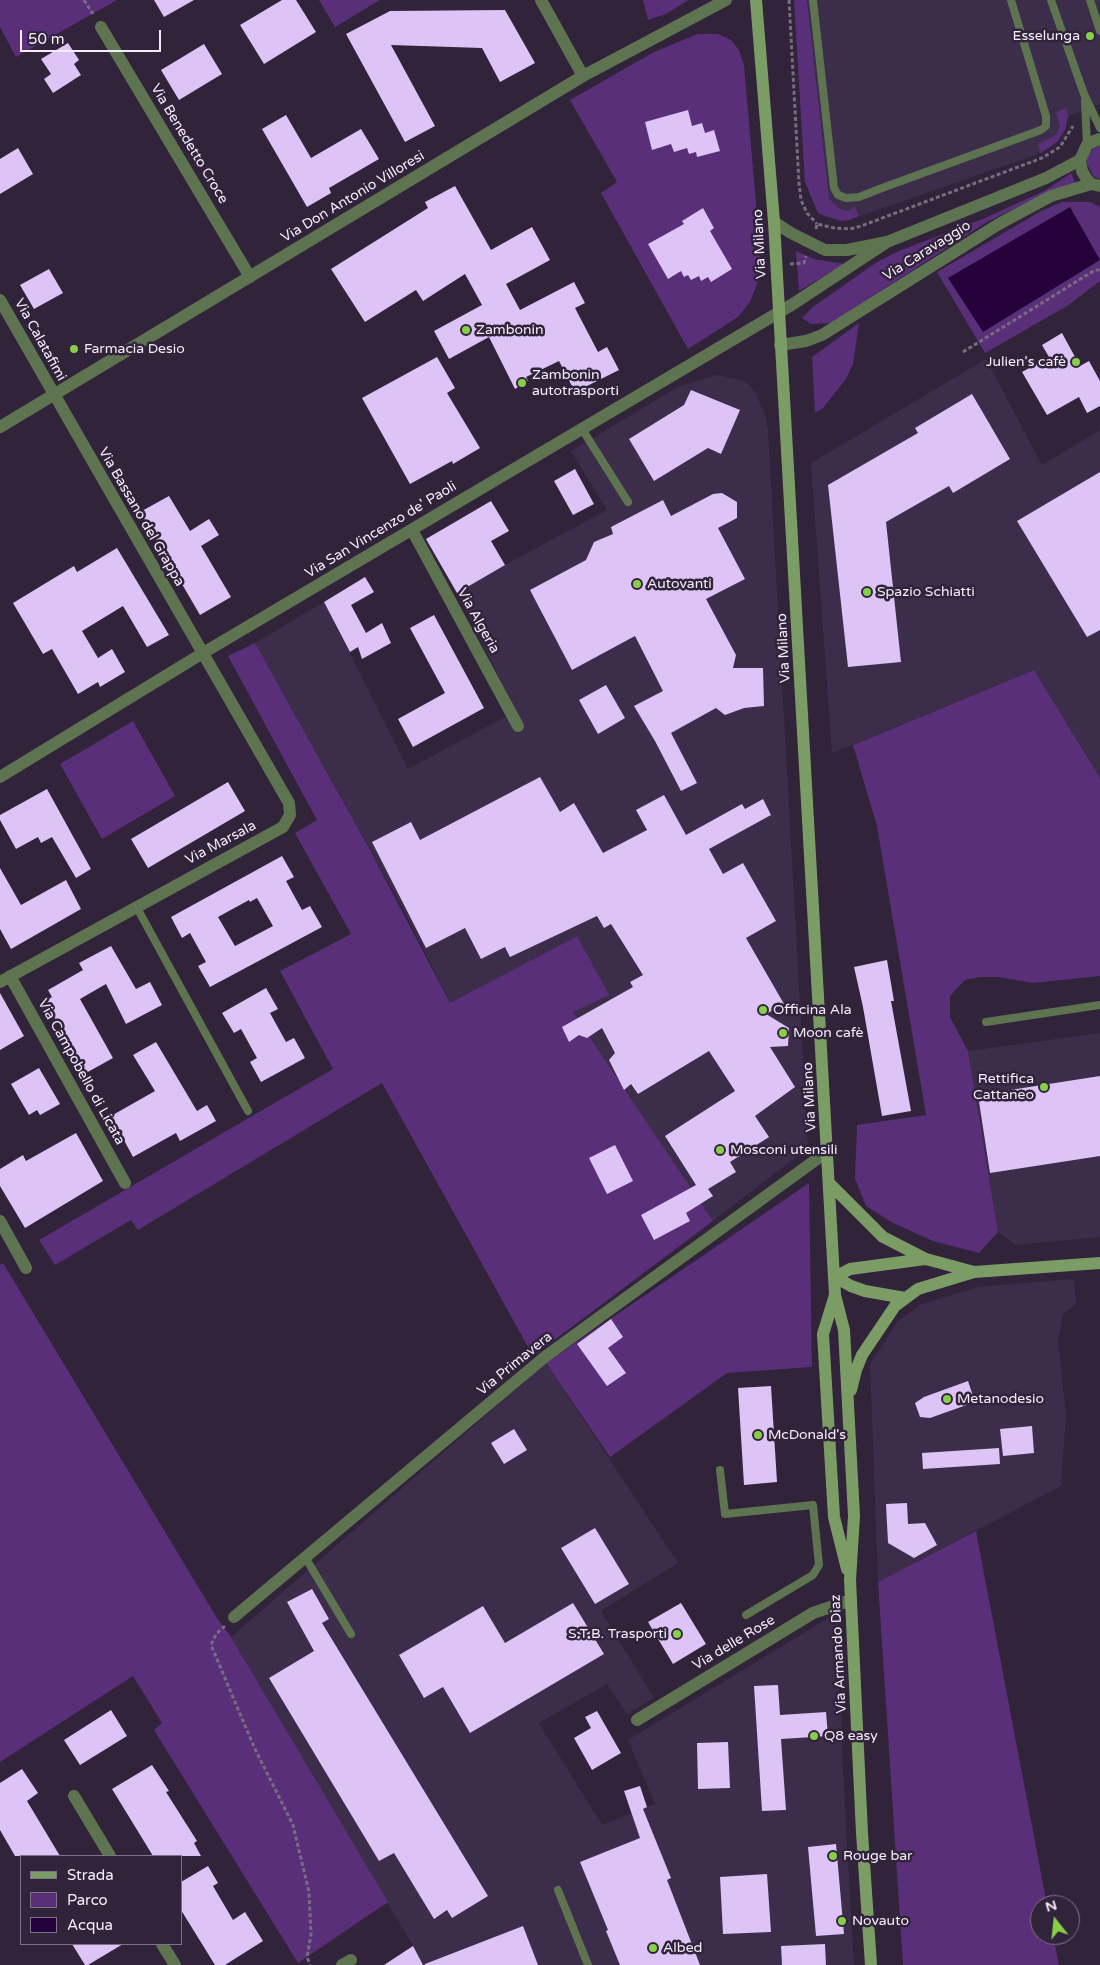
<!DOCTYPE html>
<meta charset="utf-8">
<style>
body{margin:0}
#map{position:relative;width:1100px;height:1965px;overflow:hidden;background:#30233a;font-family:"Varela Round",sans-serif}
canvas{display:block}
.legend{position:absolute;left:20px;top:1855px;width:162px;height:90px;box-sizing:border-box;background:#30233a;border:1px solid #7e7388;margin:0;padding:6px 9px;list-style:none;font-size:15px;color:#f4ecfc}
.legend li{display:flex;align-items:center;gap:10px;height:25px}
.legend b{width:25px;border:1px solid #7e7388}
.north{position:absolute;left:1030px;top:1895px;width:50px;height:50px;box-sizing:border-box;background:#30233a;border:1px solid #7e7388;border-radius:50%;rotate:344deg;font-size:14px;font-weight:700;line-height:20px;text-align:center;color:#f4ecfc}
.north::after{content:'';display:block;margin:auto;width:18px;height:22px;background:#88cf49;clip-path:polygon(50% 0,100% 100%,50% 72%,0 100%)}
.scale{position:absolute;left:20px;top:30px;width:141px;height:22px;box-sizing:border-box;border:2px solid #f4ecfc;border-top:0;padding-left:6px;font-size:15px;line-height:18px;white-space:nowrap;color:#f4ecfc;-webkit-text-stroke:4px #30233a;paint-order:stroke}
</style>
<div id="map">
<canvas width="1100" height="1965"></canvas>
<ul class="legend">
<li><b style="height:6px;background:#7c9c65"></b>Strada</li>
<li><b style="height:14px;background:#592f79"></b>Parco</li>
<li><b style="height:14px;background:#25023a"></b>Acqua</li>
</ul>
<div class="north">N</div>
<div class="scale">50 m</div>
</div>
<script>
const context = document.querySelector('canvas').getContext('2d');
context.lineJoin = 'round';
function fill(path, color) { context.fillStyle = color; context.fill(path, 'evenodd'); }
const toPath = rows => new Path2D(rows.map(r => 'M' + r).join(''));
function trace(path, color, width, dash) { context.strokeStyle = color; context.lineWidth = width; context.lineCap = dash ? 'butt' : 'round'; context.setLineDash(dash || []); context.stroke(path); }
function label(font, color, halo, rows, align = 'center') {
  context.font = font + ' "Varela Round",sans-serif'; context.lineWidth = 5; context.setLineDash([]); context.textBaseline = 'middle'; context.strokeStyle = halo; context.fillStyle = color; for (const [text, x, y, turn = 0] of rows) {
    context.save(); context.translate(x, y); context.rotate((+turn || 0) * Math.PI / 180); context.textAlign = isNaN(turn) ? turn : align; if (halo) context.strokeText(text, 0, 0); context.fillText(text, 0, 0); context.restore();
  }
}
fill(toPath([
 [794,0,1100,0,1100,104,1069,116,1065,130,1057,142,1041,153,849,220,841,221,826,217,818,213,805,182],
 [986,359,1042,465,1100,430,1100,778,1034,670,832,753,811,463],
 [716,375,745,381,754,390,765,414,768,430,808,1148,713,1221,573,1012,576,936,451,1004,402,907,255,643,324,602,408,769,516,711,457,593,505,565,607,510,571,451,678,387],
 [1100,1033,1100,1237,1016,1245,998,1232,968,1051],
 [1074,1279,1076,1304,1063,1314,1058,1340,1066,1415,1061,1486,878,1582,870,1364,898,1321,922,1304,978,1287],
 [546,1363,678,1563,601,1611,654,1698,627,1714,607,1684,539,1723,602,1825,655,1804,628,1740,838,1612,843,1771,854,1965,384,1965,413,1946,231,1637]
]), '#3c2d4a');
fill(toPath([
 [0,0,117,0,16,57,0,27],
 [319,0,380,0,335,27],
 [643,0,689,0,666,14,648,20],
 [794,0,807,0,829,199,840,209,847,211,855,207,859,216,849,220,841,221,818,213,805,182],
 [698,34,718,34,731,40,739,50,744,65,761,261,759,279,750,302,738,317,688,349,601,193,617,182,570,100,654,52],
 [1066,108,1068,116,1065,130,1057,142,1041,153,1038,144,1056,135,1060,127,1056,112],
 [1097,146,1100,146,1100,179,1094,177,1087,164,1087,157,1091,151],
 [1071,173,1076,184,1024,204,987,222,831,323,811,324,802,318,813,307,877,262,899,251,985,218,1046,190],
 [1062,202,1090,202,1100,207,1100,281,1067,306,985,353,937,272,1041,211],
 [796,251,814,259,844,264,799,291],
 [859,323,853,364,846,379,823,408,815,413,812,357],
 [255,643,370,850,450,1003,577,936,609,995,573,1012,713,1221,533,1356,382,1083,138,1230,131,1220,55,1265,39,1240,333,1069,280,971,351,934,295,833,317,820,228,656],
 [1034,670,1100,778,1100,976,1033,983,999,977,980,977,965,980,950,996,950,1017,968,1051,998,1232,979,1253,933,1241,893,1223,866,1206,855,1178,857,1125,926,1115,877,826,853,745],
 [133,721,175,796,102,839,60,764],
 [809,1183,812,1367,727,1373,610,1457,546,1363],
 [3,1263,217,1618,231,1637,388,1902,298,1963,154,1730,162,1723,133,1676,0,1762,0,1265],
 [976,1531,1047,1905,1040,1905,1040,1935,1053,1935,1059,1965,903,1965,878,1582]
]), '#592f79');
fill(toPath([
 [1070,207,1100,260,983,332,948,278]
]), '#25023a');
fill(toPath([
 [154,0,194,0,164,17],
 [282,0,296,0,316,32,264,64,240,25],
 [505,10,535,63,500,82,482,48,391,45,435,126,405,142,346,34,390,11],
 [68,43,79,60,74,64,81,75,53,93,44,79,51,74,41,59],
 [204,44,222,74,179,100,161,70],
 [688,110,692,126,702,123,705,133,714,130,720,151,697,157,696,152,689,154,687,148,674,152,671,144,652,150,645,122],
 [286,115,311,158,361,129,379,159,329,188,331,193,307,207,262,129],
 [18,148,33,174,0,194,0,159],
 [455,186,491,250,532,227,550,260,506,284,520,310,574,282,585,303,575,308,598,352,607,347,619,370,575,392,559,361,526,377,528,381,515,389,489,337,449,359,434,331,482,305,465,274,423,301,416,290,365,322,331,269,428,208,425,202],
 [703,208,714,228,710,231,732,269,711,282,708,277,701,281,699,276,691,280,688,275,684,277,681,271,668,279,648,244,684,224,682,221],
 [49,269,63,293,34,309,20,285],
 [1062,333,1080,366,1089,361,1100,381,1100,406,1087,413,1079,397,1047,415,1022,372,1049,357,1042,345],
 [437,357,455,388,447,393,480,448,453,464,452,461,410,484,362,398],
 [691,390,740,410,721,454,708,448,654,481,629,439,684,405],
 [972,394,1010,459,953,493,949,486,886,522,901,662,848,667,828,485,918,433,915,428],
 [575,469,594,504,573,515,554,481],
 [1100,472,1100,630,1087,637,1017,521],
 [722,493,737,502,737,518,718,528,745,579,706,599,736,655,733,668,763,668,764,706,744,708,725,715,716,708,671,733,697,783,681,791,655,741,634,706,663,691,635,636,572,670,530,590,586,560,594,542,613,534,611,527,663,500,671,516,713,494],
 [169,496,190,531,209,519,219,535,201,546,231,597,200,615,140,512],
 [491,501,509,531,491,541,505,565,457,593,426,539],
 [117,548,169,635,147,647,123,606,82,631,98,658,112,649,125,672,100,687,98,682,78,694,52,649,43,654,13,603,74,566,77,572],
 [365,577,374,592,351,605,366,633,382,623,391,643,362,659,358,647,350,652,324,602],
 [434,615,484,708,413,747,398,719,445,693,410,628],
 [606,685,625,718,598,734,579,700],
 [540,777,560,812,574,803,603,853,647,830,636,810,664,795,686,835,742,804,745,809,763,799,771,815,709,849,723,874,743,863,776,921,746,938,784,1004,766,1014,789,1028,788,1046,770,1047,795,1087,755,1116,769,1137,730,1162,736,1172,708,1189,713,1196,686,1213,690,1221,654,1240,641,1215,696,1185,665,1136,735,1091,709,1051,638,1094,631,1084,624,1090,609,1060,615,1053,602,1028,587,1038,579,1035,569,1042,562,1027,633,987,630,982,643,975,611,924,604,928,597,916,510,957,505,947,481,959,465,928,426,948,372,842,411,822,420,840],
 [228,782,245,811,148,868,131,839],
 [47,789,91,869,76,878,52,837,41,843,38,837,16,849,0,820,0,815],
 [282,856,294,877,286,881,302,910,310,906,322,927,210,987,198,966,206,962,190,933,182,938,171,917],
 [257,898,273,926,235,946,218,917,249,900,250,902],
 [0,868,21,905,66,880,81,909,11,949,0,929],
 [111,946,136,989,150,982,162,1005,126,1024,106,984,80,999,113,1058,86,1073,45,1001,52,997,48,990,83,970,79,963],
 [887,960,894,1001,891,1001,911,1111,882,1116,863,1007,854,967],
 [266,988,278,1009,270,1013,286,1042,294,1038,305,1058,261,1082,250,1062,257,1058,241,1029,234,1033,222,1013],
 [0,993,24,1036,0,1050],
 [156,1042,197,1111,207,1105,216,1121,180,1141,176,1133,133,1157,111,1116,155,1091,133,1055],
 [39,1068,60,1104,40,1115,37,1110,29,1115,11,1084],
 [1100,1076,1100,1156,990,1173,978,1095],
 [76,1133,103,1181,25,1228,0,1186,0,1169,23,1155,26,1161],
 [615,1145,633,1181,607,1194,589,1158],
 [611,1319,623,1337,608,1348,626,1373,607,1386,577,1344],
 [968,1381,975,1402,930,1418,920,1417,915,1403,924,1397],
 [771,1386,777,1482,744,1485,738,1388],
 [1032,1426,1034,1453,1003,1456,1000,1429],
 [514,1429,527,1450,504,1464,491,1443],
 [999,1448,1000,1464,923,1469,922,1453],
 [907,1503,908,1524,925,1523,937,1545,914,1558,888,1543,886,1504],
 [595,1528,629,1584,595,1604,561,1548],
 [312,1589,329,1619,322,1623,488,1896,452,1918,447,1910,434,1919,394,1853,379,1861,269,1678,314,1651,287,1602],
 [573,1603,604,1654,470,1733,443,1687,424,1698,399,1655,483,1606,505,1643],
 [681,1603,706,1644,673,1664,648,1622],
 [778,1685,780,1715,826,1712,828,1736,781,1739,786,1810,762,1811,754,1686],
 [111,1710,127,1736,80,1765,64,1740],
 [597,1711,621,1753,592,1770,574,1738,591,1728,585,1717],
 [728,1742,730,1788,698,1789,697,1743],
 [152,1765,169,1791,166,1792,197,1841,194,1843,201,1856,153,1856,112,1789],
 [22,1769,38,1793,27,1801,60,1856,15,1856,0,1830,0,1783],
 [640,1786,647,1807,643,1809,671,1878,667,1880,700,1965,620,1965,606,1931,608,1930,580,1862,640,1838,624,1791],
 [836,1844,844,1934,816,1936,808,1847],
 [208,1866,218,1883,213,1886,233,1920,245,1912,263,1941,225,1965,215,1965,181,1910,181,1882],
 [767,1874,771,1932,723,1934,720,1877],
 [523,1926,538,1965,425,1965,425,1964],
 [72,1944,123,1944,88,1965,85,1965],
 [825,1944,826,1965,782,1965,781,1946],
 [413,1946,423,1965,384,1965]
]), '#ddc3f6');
trace(toPath([
 [84,0,93,14],
 [789,0,799,183,801,200,807,213,817,224],
 [816,229,817,224,834,228,850,229,861,226,1042,158,1060,147,1073,126],
 [790,264,804,263,806,256],
 [963,352,1095,270,1100,270],
 [225,1626,216,1634,211,1645,254,1747,293,1825,309,1892,311,1934,307,1957,310,1965]
]), '#776c80', 3, [4, 2.5]);
trace(toPath([
 [813,0,834,188,838,195,846,198,859,197,882,188,1041,130,1046,126,1046,116,1011,0],
 [1051,0,1084,94,1100,128],
 [1090,0,1100,31],
 [1085,101,1087,145],
 [582,429,628,502],
 [136,906,248,1111],
 [986,1022,1100,1005],
 [720,1470,725,1514,813,1505,819,1565,813,1575,746,1615],
 [305,1557,351,1634],
 [558,1890,588,1965]
]), '#5e7350', 8);
trace(toPath([
 [541,0,583,76],
 [101,27,250,277],
 [1100,139,1094,141,1087,145,1080,160,1082,171,1086,178,1091,184,1100,186],
 [774,222,791,233,825,250,847,250,887,242,1046,178,1080,160],
 [0,300,289,803,290,815,283,827,0,982],
 [780,345,806,341,822,335,999,224,1051,196,1091,184],
 [0,427,583,76,726,0],
 [412,530,518,726],
 [0,777,203,653,793,304,887,242],
 [10,976,125,1183],
 [0,1221,26,1268],
 [234,1617,546,1356,828,1151],
 [637,1720,813,1613,851,1600],
 [74,1796,110,1856],
 [162,1944,175,1965],
 [342,1965,351,1960]
]), '#5e7350', 12);
trace(toPath([
 [756,0,774,222,835,1295,844,1330,854,1516,850,1580,862,1833,871,1965],
 [829,1183,883,1237,926,1259,974,1272],
 [835,1277,850,1269,925,1259],
 [835,1277,851,1286,865,1291,905,1298],
 [835,1295,823,1334,834,1517,847,1569],
 [851,1390,856,1370,862,1355,895,1306,918,1289,974,1272,1100,1263]
]), '#7c9c65', 12);
for (const [x, y, r, color] of [
 [1090,36,5,"#88cf49"],
 [466,330,5,"#88cf49"],
 [74,349,5,"#88cf49"],
 [1076,362,5,"#88cf49"],
 [522,383,5,"#88cf49"],
 [637,584,5,"#88cf49"],
 [867,592,5,"#88cf49"],
 [763,1010,5,"#88cf49"],
 [783,1033,5,"#88cf49"],
 [1044,1087,5,"#88cf49"],
 [720,1150,5,"#88cf49"],
 [947,1399,5,"#88cf49"],
 [758,1435,5,"#88cf49"],
 [677,1634,5,"#88cf49"],
 [814,1736,5,"#88cf49"],
 [833,1856,5,"#88cf49"],
 [842,1921,5,"#88cf49"],
 [653,1948,5,"#88cf49"]
]) { const dot = new Path2D(); dot.arc(x, y, r, 0, 2 * Math.PI); context.fillStyle = color; context.fill(dot); trace(dot, '#30233a', 2); }
label('14px', '#f4ecfc', '#30233a', [
 ["Esselunga",1080,36,"right"],
 ["Zambonin",476,330],
 ["Farmacia Desio",84,349],
 ["Julien's cafè",1066,362,"right"],
 ["Zambonin",532,375],
 ["autotrasporti",532,391],
 ["Autovanti",647,584],
 ["Spazio Schiatti",877,592],
 ["Officina Ala",773,1010],
 ["Moon cafè",793,1033],
 ["Rettifica",1034,1079,"right"],
 ["Cattaneo",1034,1095,"right"],
 ["Mosconi utensili",730,1150],
 ["Metanodesio",957,1399],
 ["McDonald's",768,1435],
 ["S.T.B. Trasporti",667,1634,"right"],
 ["Q8 easy",824,1736],
 ["Rouge bar",843,1856],
 ["Novauto",852,1921],
 ["Albed",663,1948]
], 'left');
label('14px', '#f4ecfc', '#30233a', [
 ["Via Benedetto Croce",189,144,59],
 ["Via Don Antonio Villoresi",353,197,-31],
 ["Via Milano",760,244,-93],
 ["Via Caravaggio",927,251,-32],
 ["Via Calatafimi",40,340,61],
 ["Via Bassano del Grappa",141,517,60],
 ["Via San Vincenzo de' Paoli",381,530,-31],
 ["Via Algeria",478,621,61],
 ["Via Milano",784,648,-93],
 ["Via Marsala",221,843,-28],
 ["Via Campobello di Licata",81,1072,61],
 ["Via Milano",810,1097,-93],
 ["Via Primavera",515,1364,-39],
 ["Via delle Rose",734,1643,-31],
 ["Via Armando Diaz",839,1654,-93]
]);
</script>
